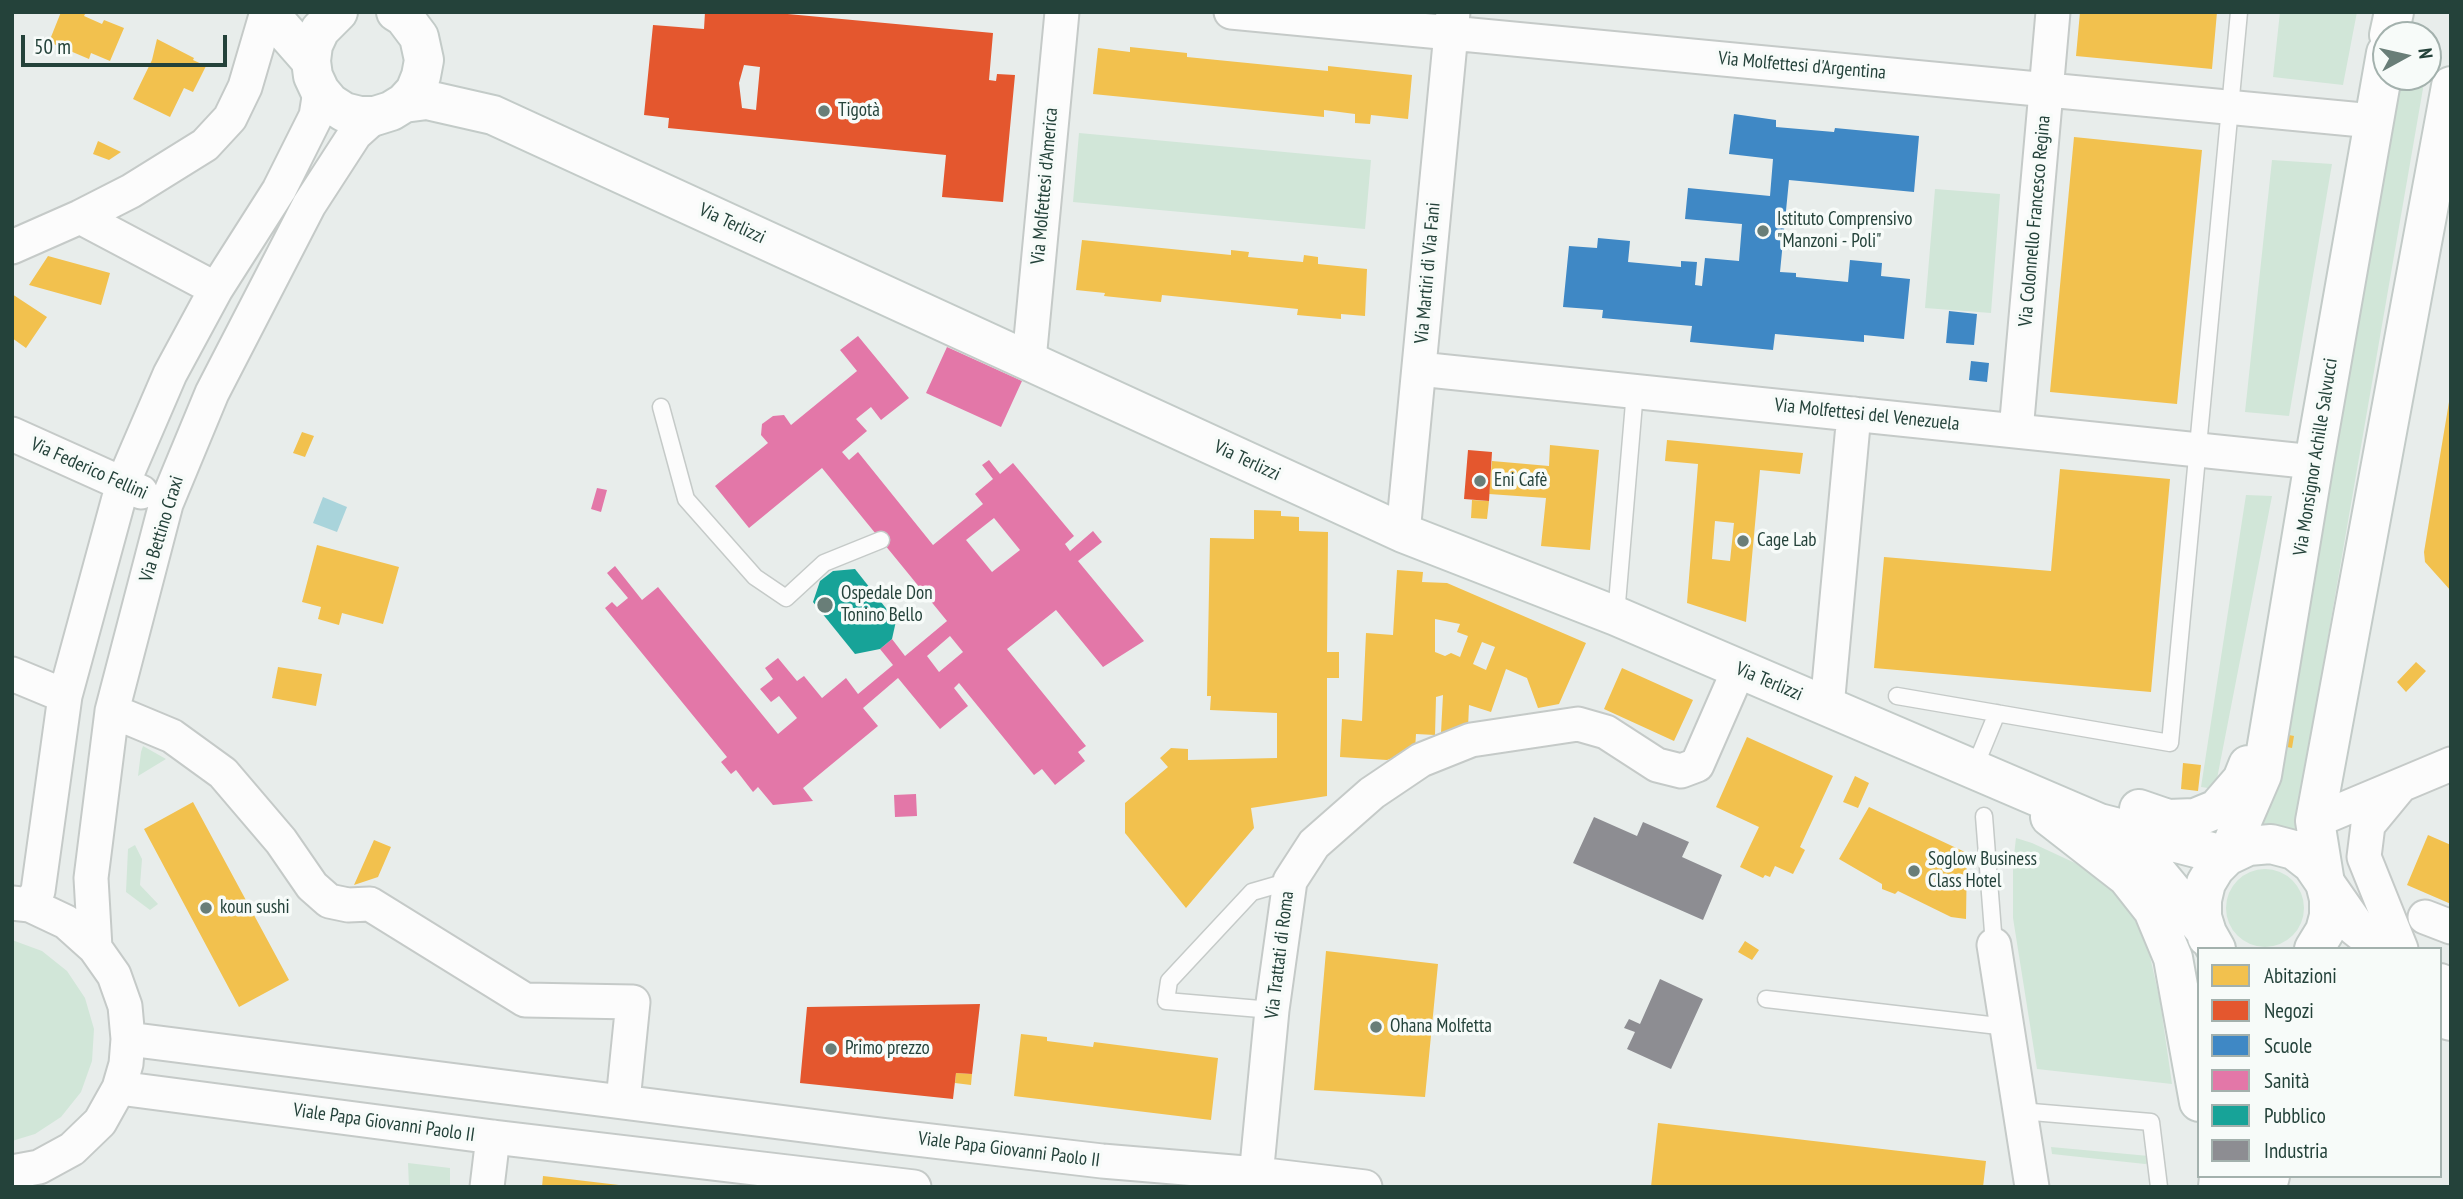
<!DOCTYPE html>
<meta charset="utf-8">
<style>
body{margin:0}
#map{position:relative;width:2463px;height:1199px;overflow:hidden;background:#e8edeb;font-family:"PT Sans Narrow",sans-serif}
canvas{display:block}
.frame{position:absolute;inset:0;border:14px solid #24423a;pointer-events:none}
.legend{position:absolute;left:2197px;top:947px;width:245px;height:231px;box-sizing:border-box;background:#f7fbf9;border:2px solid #a3b1ad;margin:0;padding:9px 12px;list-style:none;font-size:21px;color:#24423a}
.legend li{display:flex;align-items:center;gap:14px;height:35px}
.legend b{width:35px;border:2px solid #a3b1ad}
.north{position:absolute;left:2372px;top:21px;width:70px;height:70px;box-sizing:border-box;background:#f7fbf9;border:2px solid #a3b1ad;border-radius:50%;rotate:82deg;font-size:19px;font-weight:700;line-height:28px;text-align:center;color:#24423a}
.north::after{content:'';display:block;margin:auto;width:24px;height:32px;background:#697e78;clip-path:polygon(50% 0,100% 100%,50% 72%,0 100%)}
.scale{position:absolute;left:21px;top:35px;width:206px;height:32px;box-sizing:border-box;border:4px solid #24423a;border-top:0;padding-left:9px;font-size:21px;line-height:24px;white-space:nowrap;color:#24423a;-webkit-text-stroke:5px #f7fbf9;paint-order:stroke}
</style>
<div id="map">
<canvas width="2463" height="1199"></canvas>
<div class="frame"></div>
<ul class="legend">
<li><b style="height:19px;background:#f2c14e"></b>Abitazioni</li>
<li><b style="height:19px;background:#e4572e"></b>Negozi</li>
<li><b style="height:19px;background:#3f88c5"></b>Scuole</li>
<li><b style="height:19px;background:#e377a8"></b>Sanità</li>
<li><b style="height:19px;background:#17a398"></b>Pubblico</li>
<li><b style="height:19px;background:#8d8d92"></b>Industria</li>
</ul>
<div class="north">N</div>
<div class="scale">50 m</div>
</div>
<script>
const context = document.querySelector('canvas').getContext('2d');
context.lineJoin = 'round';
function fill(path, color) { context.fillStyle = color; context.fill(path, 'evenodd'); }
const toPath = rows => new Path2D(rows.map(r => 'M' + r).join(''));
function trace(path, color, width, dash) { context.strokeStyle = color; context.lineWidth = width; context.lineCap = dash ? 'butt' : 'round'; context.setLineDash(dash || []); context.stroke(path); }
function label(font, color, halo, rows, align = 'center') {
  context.font = font + ' "PT Sans Narrow",sans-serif'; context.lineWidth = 7; context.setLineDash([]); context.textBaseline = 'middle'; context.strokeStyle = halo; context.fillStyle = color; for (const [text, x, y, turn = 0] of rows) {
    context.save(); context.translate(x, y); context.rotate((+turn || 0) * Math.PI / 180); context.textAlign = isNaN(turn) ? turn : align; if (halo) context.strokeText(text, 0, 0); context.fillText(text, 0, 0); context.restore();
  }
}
fill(toPath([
 [2280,12,2357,12,2343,85,2273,77],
 [2400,77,2425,77,2303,781,2308,837,2250,831],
 [1079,133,1371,160,1365,229,1073,202],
 [2272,160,2332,164,2289,416,2245,412],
 [1935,189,2000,194,1991,313,1925,308],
 [2246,495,2272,496,2215,789,2201,787],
 [143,746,166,759,138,776,141,752],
 [2016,838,2032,843,2075,863,2109,887,2128,907,2147,943,2160,1001,2172,1084,2037,1069,2013,918,2013,864],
 [135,845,142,859,140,885,158,904,150,910,126,892,128,849],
 '2226 908a39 39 0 1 1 78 0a39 39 0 1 1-78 0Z',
 [12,940,42,951,67,971,85,998,94,1029,92,1061,81,1092,61,1117,35,1134,12,1141],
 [2051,1147,2149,1156,2149,1163,2145,1164,2052,1154],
 [408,1163,450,1168,450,1187,409,1187]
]), '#d1e6d8');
fill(toPath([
 [323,497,347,507,337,532,313,523]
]), '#a9d4db');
fill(toPath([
 [61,12,86,12,84,16,102,24,104,20,124,28,110,61,91,53,89,59,49,42],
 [2080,12,2217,12,2212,69,2076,56],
 [157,39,194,58,193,60,206,66,193,92,184,88,170,117,133,99,152,60],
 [1130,47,1187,53,1187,57,1328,71,1328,66,1412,75,1408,119,1371,115,1370,124,1355,123,1355,114,1324,110,1324,117,1093,94,1098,48,1130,52],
 [2074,137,2202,150,2177,404,2050,392],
 [98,141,121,152,109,160,93,154],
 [1082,240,1231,255,1231,250,1249,252,1248,257,1303,262,1304,255,1318,257,1318,264,1367,269,1365,316,1341,314,1341,319,1297,315,1298,309,1162,295,1161,302,1104,296,1105,293,1076,290],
 [48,256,110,273,101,305,29,285],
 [12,294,47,317,26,348,12,338],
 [2449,402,2451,402,2451,591,2425,562,2424,552],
 [302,432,314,436,305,457,293,453],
 [1667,440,1803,453,1800,474,1760,470,1746,622,1687,603,1698,464,1665,461],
 [1715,521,1734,523,1730,561,1712,559],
 [1550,445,1599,450,1590,550,1541,546,1546,498,1489,494,1492,461,1549,466],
 [2060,469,2170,479,2151,692,1874,668,1884,557,2051,571],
 [1472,500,1489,501,1487,519,1471,518],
 [1254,510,1281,511,1281,516,1299,517,1299,531,1328,532,1327,652,1339,652,1339,678,1327,678,1327,796,1251,808,1254,828,1186,908,1125,833,1125,803,1168,767,1160,758,1171,748,1188,749,1188,760,1277,758,1277,713,1210,710,1211,696,1207,696,1210,538,1254,539],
 [317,545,399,567,383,624,342,613,339,625,318,619,321,607,302,602],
 [1397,570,1423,572,1422,582,1447,583,1586,643,1559,704,1538,708,1527,678,1506,669,1491,712,1469,705,1468,728,1441,733,1443,695,1436,697,1435,735,1416,734,1415,750,1387,760,1340,757,1342,719,1362,721,1366,633,1393,635],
 [1435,619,1460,624,1457,632,1468,636,1460,657,1451,653,1445,656,1435,652],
 [1482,642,1495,647,1486,670,1473,664],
 [2416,662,2426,671,2406,692,2397,682],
 [278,667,322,674,316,706,272,698],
 [1622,668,1693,700,1674,741,1604,709],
 [2289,735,2294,736,2292,748,2287,747],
 [1747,737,1833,776,1800,847,1805,850,1793,874,1775,866,1770,877,1765,875,1763,878,1740,867,1759,827,1716,807],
 [2183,763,2201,765,2198,791,2181,789],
 [1855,776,1869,783,1858,808,1843,802],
 [193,802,289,980,239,1007,144,829],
 [1869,807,1967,853,1966,919,1951,917,1898,891,1895,894,1882,889,1882,884,1839,859],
 [2428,835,2451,845,2451,904,2407,885],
 [374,840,391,847,378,877,354,885],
 [1745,941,1759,950,1752,960,1738,952],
 [1326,951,1438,964,1425,1097,1314,1090],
 [1021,1034,1047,1037,1047,1041,1093,1047,1094,1042,1218,1058,1211,1120,1014,1096],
 [956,1073,972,1074,971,1085,955,1083],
 [1658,1123,1986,1161,1983,1187,1651,1187],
 [543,1176,619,1185,619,1187,542,1187]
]), '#f2c14e');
fill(toPath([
 [705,12,766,12,993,33,989,80,996,81,997,74,1015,75,1003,202,942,197,946,155,668,128,669,118,644,115,653,25,704,29],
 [744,65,760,67,756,110,742,108,739,83],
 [1468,450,1492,452,1489,501,1464,499],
 [980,1004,972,1074,956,1073,953,1099,800,1083,807,1007]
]), '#e4572e');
fill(toPath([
 [1734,114,1776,120,1776,127,1834,132,1835,128,1919,136,1914,192,1789,180,1780,272,1796,273,1796,277,1848,282,1850,260,1882,263,1881,276,1910,279,1904,339,1864,335,1864,342,1775,334,1773,350,1690,342,1692,326,1602,318,1603,310,1563,307,1569,246,1597,248,1598,238,1630,241,1628,262,1681,267,1681,261,1697,262,1695,285,1702,286,1705,258,1739,261,1742,224,1685,219,1688,188,1770,196,1773,159,1729,154],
 [1949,311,1977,314,1974,345,1946,343],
 [1971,361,1989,363,1987,382,1969,380]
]), '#3f88c5');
fill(toPath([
 [858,336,909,398,881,420,871,407,856,419,867,431,842,452,849,460,858,452,933,545,983,504,975,494,993,479,982,465,989,460,1000,474,1013,463,1074,536,1065,544,1070,551,1093,531,1102,542,1078,561,1144,641,1103,667,1056,610,1007,649,1086,746,1078,752,1085,761,1055,785,1042,769,1034,775,959,683,954,688,968,706,940,729,898,678,863,708,878,726,803,788,813,801,773,805,758,787,753,792,736,770,731,774,721,762,727,757,605,608,612,602,617,607,628,598,607,573,615,566,642,600,658,587,778,734,797,718,779,696,771,702,760,689,773,679,765,668,778,658,797,681,804,676,822,698,846,678,858,694,893,665,880,649,892,639,905,656,947,621,822,468,749,528,715,486,768,443,761,435,762,424,773,416,784,415,791,425,857,371,840,350],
 [994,518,1020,550,992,572,966,540],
 [950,636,963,652,939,672,927,656],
 [947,347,1022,381,1001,427,926,393],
 [597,488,607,490,601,512,591,509],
 [916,794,917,816,895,817,894,795]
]), '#e377a8');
fill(toPath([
 [855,569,896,621,892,639,880,649,855,654,813,602,820,581,833,571]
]), '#17a398');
fill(toPath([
 [1594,817,1637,836,1643,822,1689,842,1682,857,1722,875,1703,920,1573,863],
 [1660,979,1703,999,1671,1069,1627,1049,1635,1032,1624,1028,1629,1019,1640,1024]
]), '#8d8d92');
const service = toPath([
 [661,407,686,499,755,577,786,598,824,563,881,540],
 [1616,615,1635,391],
 [1897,696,2170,743,2239,12],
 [1974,769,1997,713],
 [1984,816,1994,945],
 [1766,999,2007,1027],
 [1272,1010,1166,1001,1169,981,1252,892,1290,881],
 [2020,1111,2151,1122,2159,1187]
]);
const minor = toPath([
 [1231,12,2373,121],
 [80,217,216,289],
 [12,247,80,217,131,191,205,145,230,118,245,87,267,12],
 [1029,360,1062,12],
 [1419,369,2314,462],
 [2016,431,2053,12],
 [12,434,141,492],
 [1403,533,1453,12],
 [12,674,65,696],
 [1827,707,1854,414],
 [112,711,172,736,223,773,281,841,312,886,329,901,348,905,370,904,525,1000,633,1002,623,1101],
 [2315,821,2451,764],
 [12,903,30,905,66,922,95,948,114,975,125,1006,128,1039,126,1064,119,1088,100,1122,72,1149,39,1167,12,1172],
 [30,905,38,891,65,696,123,483,170,374,216,289,279,190,316,116,320,91],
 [2425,917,2451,927],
 [1994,945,2032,1187],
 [95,948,91,878,112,711,166,504,212,393,309,205,355,134,375,116],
 [2401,949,2364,857,2368,825,2401,785],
 [128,1039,881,1135,1102,1161,1257,1174,1365,1187],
 [119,1088,493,1137,914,1187],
 [487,1187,493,1137],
 [1255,1187,1272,1010,1290,881,1314,844,1372,793,1421,760,1471,740,1578,724,1606,732,1657,765,1681,771,1697,765,1739,669]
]);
const tertiary = toPath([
 [2325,883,2355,926,2384,949],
 [2440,983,2451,988],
 [2440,1018,2451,1021],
 [2267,1187,2270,1176]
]);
const secondary = toPath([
 [268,12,311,61],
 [338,12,320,30,313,45,311,61,313,76,320,91,330,103,344,112,360,116,375,116,391,111,404,103,415,91,421,76,424,60,419,37,404,17,396,12],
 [2389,35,2394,12],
 [404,103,427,100,493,115,1403,533,1616,616,2099,823,2227,856,2262,775,2314,462,2386,53],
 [2139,809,2168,819,2195,818,2217,809,2242,780,2248,765],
 [2050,817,2127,877,2153,910,2173,958,2199,1102],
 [2128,846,2150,864,2207,933,2207,937],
 [2325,883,2315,821,2451,86],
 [2216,949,2207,933,2202,917,2202,900,2206,883,2215,868,2227,856,2248,846,2271,844,2294,850,2312,864,2325,883,2329,899,2329,916,2325,931,2314,949],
 [2218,1187,2219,1176],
 [2247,1187,2249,1176]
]);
trace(service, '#c5cac8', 19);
trace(minor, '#c5cac8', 37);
trace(tertiary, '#c5cac8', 42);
trace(secondary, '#c3cbc8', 42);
trace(service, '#fcfcfc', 16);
trace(minor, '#fcfcfc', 33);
trace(tertiary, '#fcfcfc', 38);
trace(secondary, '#fcfcfc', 38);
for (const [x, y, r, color] of [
 [824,111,7,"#697e78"],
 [1763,231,7,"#697e78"],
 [1480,481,7,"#697e78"],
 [1743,541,7,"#697e78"],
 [825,605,9,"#697e78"],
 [1914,871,7,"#697e78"],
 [206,908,7,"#697e78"],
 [1376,1027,7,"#697e78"],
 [831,1049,7,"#697e78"]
]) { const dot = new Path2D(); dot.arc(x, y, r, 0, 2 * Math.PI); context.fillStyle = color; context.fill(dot); trace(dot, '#f7fbf9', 2.5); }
label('19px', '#24423a', '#f7fbf9', [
 ["Via Molfettesi d'Argentina",1802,66,5],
 ["Via Molfettesi d'America",1045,186,-85],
 ["Via Colonnello Francesco Regina",2035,221,-85],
 ["Via Terlizzi",732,224,25],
 ["Via Martiri di Via Fani",1428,273,-85],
 ["Via Molfettesi del Venezuela",1867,415,6],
 ["Via Monsignor Achille Salvucci",2316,457,-81],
 ["Via Terlizzi",1247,461,25],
 ["Via Federico Fellini",89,469,24],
 ["Via Bettino Craxi",162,529,-73],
 ["Via Terlizzi",1769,682,23],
 ["Via Trattati di Roma",1280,955,-83],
 ["Viale Papa Giovanni Paolo II",384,1123,8],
 ["Viale Papa Giovanni Paolo II",1009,1150,7]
]);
label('19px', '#24423a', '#f7fbf9', [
 ["Tigotà",838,111],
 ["Istituto Comprensivo",1777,220],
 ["\"Manzoni - Poli\"",1777,242],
 ["Eni Cafè",1494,481],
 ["Cage Lab",1757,541],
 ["Ospedale Don",841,594],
 ["Tonino Bello",841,616],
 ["Soglow Business",1928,860],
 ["Class Hotel",1928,882],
 ["koun sushi",220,908],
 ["Ohana Molfetta",1390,1027],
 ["Primo prezzo",845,1049]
], 'left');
</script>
